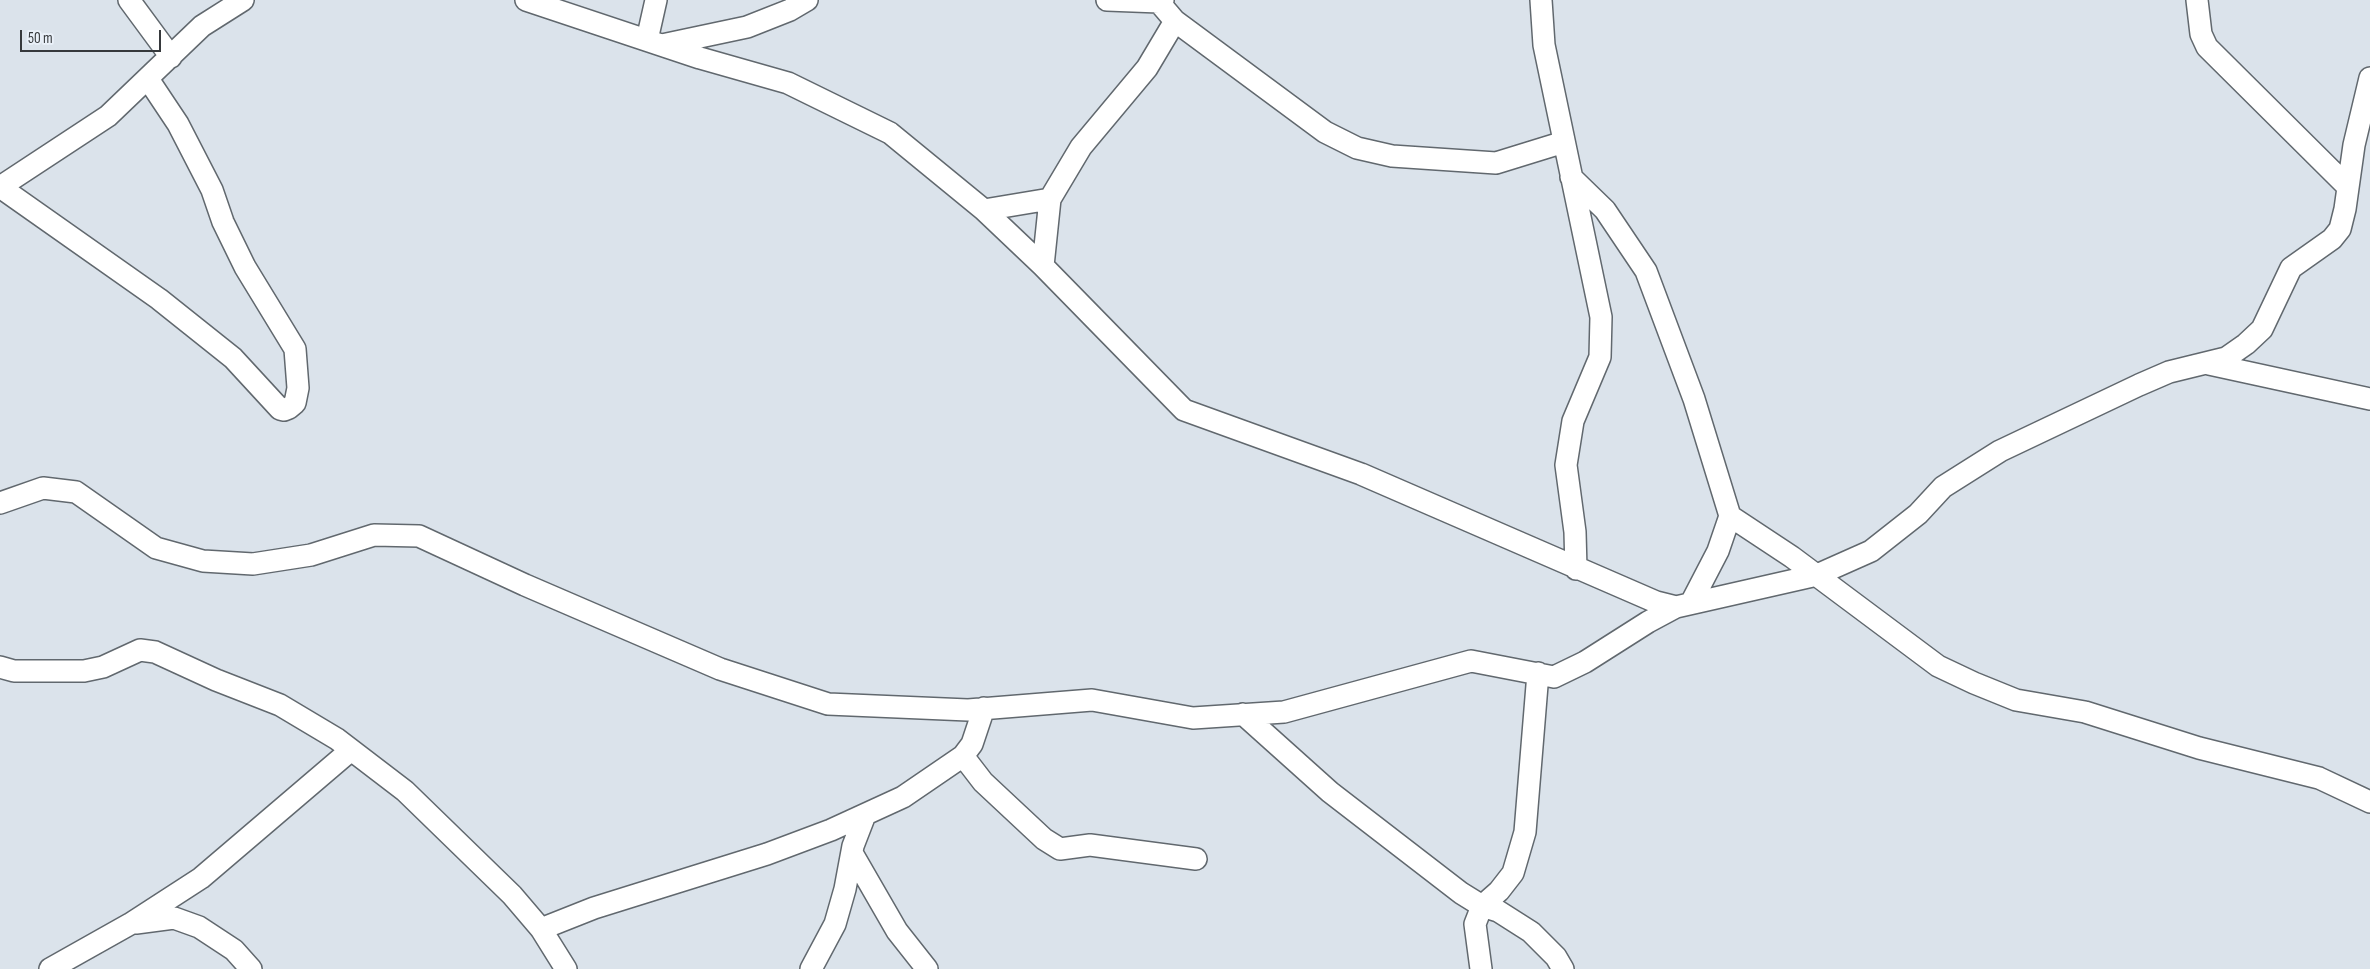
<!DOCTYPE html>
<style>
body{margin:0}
#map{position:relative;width:2370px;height:969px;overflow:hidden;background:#dbe3eb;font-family:"Sofia Sans Condensed",sans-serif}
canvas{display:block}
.scale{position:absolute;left:20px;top:30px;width:141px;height:22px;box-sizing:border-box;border:2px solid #36393c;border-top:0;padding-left:6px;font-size:15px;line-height:18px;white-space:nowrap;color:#36393c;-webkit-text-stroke:4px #e9f0f8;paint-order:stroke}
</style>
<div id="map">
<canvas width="2370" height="969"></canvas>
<div class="scale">50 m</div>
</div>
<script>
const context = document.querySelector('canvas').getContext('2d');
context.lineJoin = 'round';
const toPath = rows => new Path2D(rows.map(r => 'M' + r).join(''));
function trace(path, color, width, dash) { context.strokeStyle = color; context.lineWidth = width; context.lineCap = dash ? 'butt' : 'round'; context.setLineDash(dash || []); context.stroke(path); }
const minor = toPath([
 [129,0,171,57],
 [526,0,700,58,788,83,890,133,984,210,1043,266,1184,410,1361,474,1656,602,1676,607,1817,575,1871,551,1918,514,1943,487,2000,451,2139,385,2169,372,2226,358,2246,344,2262,329,2291,268,2332,239,2340,229,2345,209,2354,145,2370,78],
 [1107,0,1159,2,1163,0],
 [1157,0,1175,21,1325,132,1357,148,1392,156,1496,163,1564,142],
 [1541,0,1544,45,1601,317,1600,357,1573,421,1566,465,1575,532,1576,569],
 [2197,0,2201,34,2207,47,2348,187],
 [647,40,656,0],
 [662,45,747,27,790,10,807,0],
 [1571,177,1605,210,1646,271,1694,399,1730,516,1718,551,1691,603],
 [0,187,159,299,233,358,280,409,284,410,289,408,295,403,298,388,295,349,245,267,223,222,212,190,178,124,148,79],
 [0,187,108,116,202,26,243,0],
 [984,210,1050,199],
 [1043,266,1050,199,1081,147,1147,68,1175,21],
 [2209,364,2370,399],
 [0,503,43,488,76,492,156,548,203,561,253,564,311,555,374,535,419,536,525,585,720,669,828,704,968,710,1092,700,1193,718,1284,712,1471,661,1554,677,1585,662,1648,622,1676,607],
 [1730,516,1792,557,1938,666,1974,683,2016,700,2085,712,2199,748,2319,778,2370,802],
 [0,667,14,671,84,671,103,667,140,650,155,652,216,680,280,705,337,739,405,791,512,895,541,929,566,969],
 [1243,714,1330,792,1461,893,1482,906,1498,911,1531,932,1556,957,1563,969],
 [963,756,983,782,1044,839,1060,849,1090,845,1196,859],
 [852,853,897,931,927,969],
 [136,923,174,918,199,927,234,950,251,969],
 [541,929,594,908,767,854,831,830,903,797,963,756,972,744,984,708],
 [50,969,130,924,201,878,351,750],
 [811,969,835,924,845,889,853,846,865,815],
 [1481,969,1475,924,1482,906,1499,891,1513,873,1525,832,1538,673]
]);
trace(minor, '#61686e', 24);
trace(minor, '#fff', 21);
</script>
